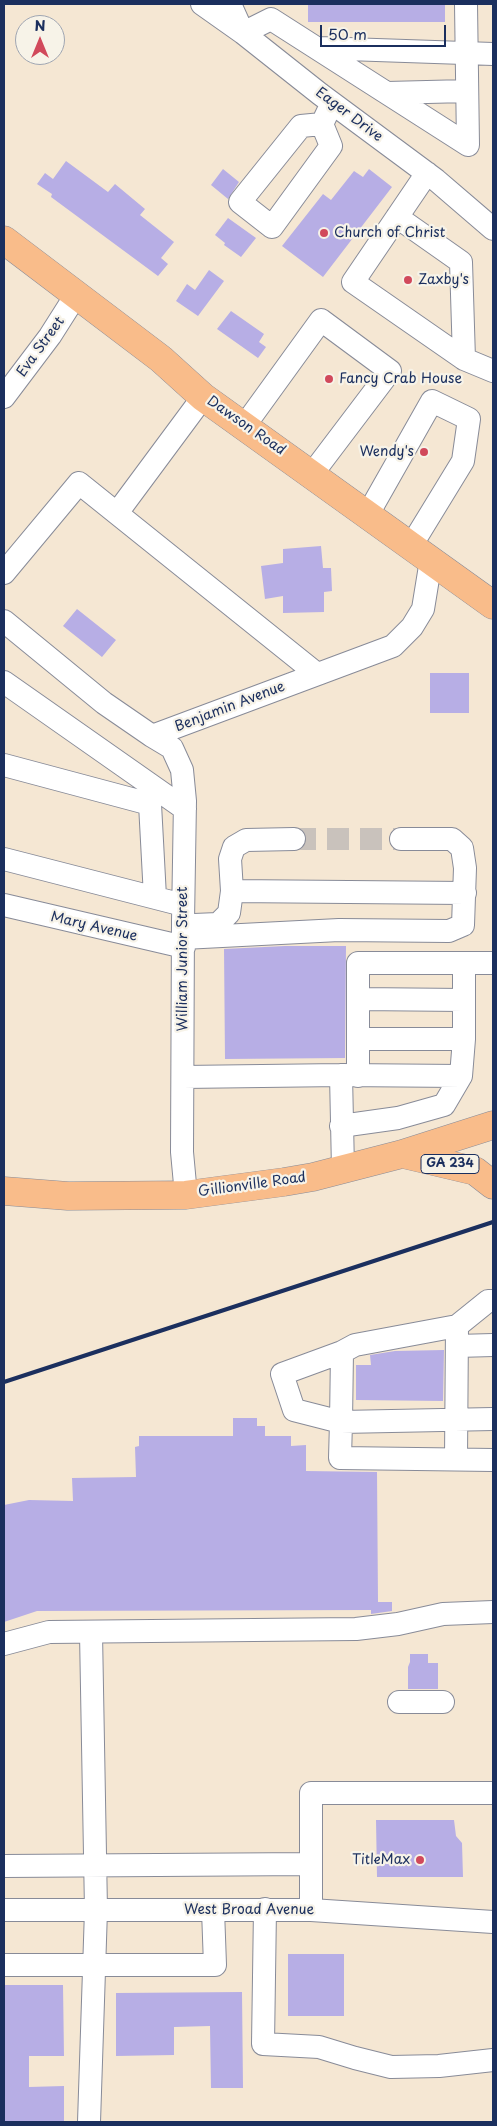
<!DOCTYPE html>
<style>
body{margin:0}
#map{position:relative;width:497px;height:2126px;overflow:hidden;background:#f5e7d3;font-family:"Playpen Sans",sans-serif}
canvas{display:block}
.frame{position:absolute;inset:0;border:5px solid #1b2f5e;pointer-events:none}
.north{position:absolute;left:15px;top:15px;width:50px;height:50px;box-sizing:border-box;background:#f7f3e8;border:1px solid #9fa5b1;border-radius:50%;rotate:0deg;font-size:14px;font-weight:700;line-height:20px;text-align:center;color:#1b2f5e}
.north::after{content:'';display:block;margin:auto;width:18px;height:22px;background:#d1495b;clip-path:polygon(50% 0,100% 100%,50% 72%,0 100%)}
.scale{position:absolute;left:320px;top:25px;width:126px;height:22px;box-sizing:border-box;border:2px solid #1b2f5e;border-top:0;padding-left:6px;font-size:15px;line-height:18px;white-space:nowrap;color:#1b2f5e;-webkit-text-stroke:4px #f7f3e8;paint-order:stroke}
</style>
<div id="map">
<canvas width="497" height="2126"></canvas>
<div class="frame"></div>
<div class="north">N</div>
<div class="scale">50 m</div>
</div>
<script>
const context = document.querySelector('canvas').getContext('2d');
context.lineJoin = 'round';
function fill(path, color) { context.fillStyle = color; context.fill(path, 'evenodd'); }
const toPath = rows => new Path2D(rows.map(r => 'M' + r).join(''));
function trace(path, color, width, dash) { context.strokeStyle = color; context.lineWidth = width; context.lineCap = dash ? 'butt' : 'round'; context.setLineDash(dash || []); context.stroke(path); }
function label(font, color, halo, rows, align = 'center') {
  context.font = font + ' "Playpen Sans",sans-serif'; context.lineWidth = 4.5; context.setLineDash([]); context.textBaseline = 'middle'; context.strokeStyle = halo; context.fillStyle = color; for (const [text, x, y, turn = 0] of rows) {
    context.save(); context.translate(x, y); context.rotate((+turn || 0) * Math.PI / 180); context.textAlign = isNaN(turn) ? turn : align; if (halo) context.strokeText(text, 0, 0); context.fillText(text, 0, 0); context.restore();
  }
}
fill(toPath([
 [308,4,445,4,445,22,308,22],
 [66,161,108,192,115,184,145,209,140,215,174,242,161,258,168,264,158,276,51,197,52,194,37,184,45,173,53,179],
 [223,169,239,182,228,199,211,185],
 [369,169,392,187,323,277,282,246,323,194,331,200,354,171,363,177],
 [228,218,256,238,241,257,224,245,225,243,215,235],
 [209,270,224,281,198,316,176,301,187,284,195,290],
 [231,311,264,334,259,342,266,347,258,358,217,329],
 [321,546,323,568,331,568,332,591,324,592,324,612,283,613,283,596,265,599,261,566,283,563,283,549],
 [77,609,116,640,102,657,63,626],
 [430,673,469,673,469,713,430,713],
 [285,946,346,946,345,1058,225,1059,224,949],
 [444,1350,443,1401,356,1400,356,1365,371,1365,370,1355,395,1351],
 [233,1418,257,1418,257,1426,265,1426,265,1436,291,1436,291,1446,306,1445,306,1471,377,1472,378,1602,392,1602,392,1611,371,1614,371,1610,37,1611,4,1622,4,1505,29,1500,73,1501,72,1478,136,1477,135,1447,139,1446,139,1436,233,1436],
 [410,1654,428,1654,428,1663,438,1663,438,1689,408,1689,408,1667,410,1662],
 [376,1820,454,1820,456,1836,462,1843,463,1877,377,1877],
 [288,1954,344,1954,344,2016,288,2016],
 [4,1985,63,1985,64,2056,29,2056,29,2087,64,2086,64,2122,4,2122],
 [242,1992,243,2088,211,2088,210,2026,174,2027,174,2055,116,2056,116,1993]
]), '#b7aee5');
trace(toPath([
 [294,839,401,839]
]), '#c9c2bc', 22, [22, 11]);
const minor = toPath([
 [202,4,243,33,320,94,436,180,493,229],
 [230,4,243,33,271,19,468,145,466,4],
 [318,48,493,54],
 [387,93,467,91],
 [322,124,331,146,272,227,240,202,301,126,322,124,332,103],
 [427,173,353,282,464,359,493,371],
 [397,217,461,262,464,359],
 [4,397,50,336,76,295],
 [245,425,321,320,390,371,312,474],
 [117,513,203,397],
 [368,514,432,401,469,419,463,461,411,546],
 [4,573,79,483,317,674],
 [4,621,104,703,152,736,393,646,412,627,423,609,431,560],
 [4,682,185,809],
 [152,736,172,748,182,770,185,801,183,921,182,1152,186,1195],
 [4,765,150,804,148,783],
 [150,804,155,897],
 [4,859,183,905],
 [232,891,465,893],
 [4,905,184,947],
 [194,925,218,924,229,913,232,891,230,859,234,847,246,840,294,839],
 [183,938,339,930,449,931,463,925,465,868,462,848,452,839,401,839],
 [358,999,464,1000],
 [358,1039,464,1039],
 [358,1076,358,963,493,963],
 [183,1077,341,1075],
 [341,1126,398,1118,444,1105,461,1076],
 [343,1169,341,1075,461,1076,464,1039,464,963],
 [457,1326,488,1301,493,1301],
 [457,1346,493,1345],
 [342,1352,355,1345,457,1326,456,1459],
 [493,1419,341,1422,294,1410,282,1374,342,1352,341,1422,340,1458,493,1460],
 [4,1644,49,1632,356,1629,398,1624,443,1614,493,1612],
 [399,1702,443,1702],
 [311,1864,311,1793,493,1793],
 [4,1866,311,1864,311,1910],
 [265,1909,263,2044,319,2047,355,2058,391,2067,439,2066,493,2060],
 [4,1910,311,1910,493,1922],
 [4,1965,215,1965,213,1910],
 [89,2122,96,1910,91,1633]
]);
const major = toPath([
 [4,240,161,359,203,397,493,605],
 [403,1154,475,1171,493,1185],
 [4,1191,68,1196,186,1195,284,1182,313,1177,402,1154,493,1125]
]);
trace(minor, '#888b98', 24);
trace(major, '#888b98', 29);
trace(minor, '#fff', 22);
trace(major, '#f9bc8a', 28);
trace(toPath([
 [4,1382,493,1222]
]), '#1b2f5e', 4);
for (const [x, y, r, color] of [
 [324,233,5,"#d1495b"],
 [408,280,5,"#d1495b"],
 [329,379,5,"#d1495b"],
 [424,452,5,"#d1495b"],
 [420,1860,5,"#d1495b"]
]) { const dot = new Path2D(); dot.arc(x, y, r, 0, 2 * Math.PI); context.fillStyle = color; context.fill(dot); trace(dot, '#f7f3e8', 2); }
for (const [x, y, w] of [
 [450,1164,58]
]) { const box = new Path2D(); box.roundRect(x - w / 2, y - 9.5, w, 19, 4); context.fillStyle = '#f7f3e8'; context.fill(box); trace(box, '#1b2f5e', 1); }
label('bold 12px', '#1b2f5e', null, [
 ["GA 234",450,1164]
]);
label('14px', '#1b2f5e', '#f7f3e8', [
 ["Eager Drive",349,115,37],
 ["Eva Street",41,347,-54],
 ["Dawson Road",246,426,35],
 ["Benjamin Avenue",230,707,-21],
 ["Mary Avenue",94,927,13],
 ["William Junior Street",183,959,-90],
 ["Gillionville Road",252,1185,-8],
 ["West Broad Avenue",249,1910]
]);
label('14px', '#1b2f5e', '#f7f3e8', [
 ["Church of Christ",334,233],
 ["Zaxby's",418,280],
 ["Fancy Crab House",339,379],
 ["Wendy's",414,452,"right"],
 ["TitleMax",410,1860,"right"]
], 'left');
</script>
